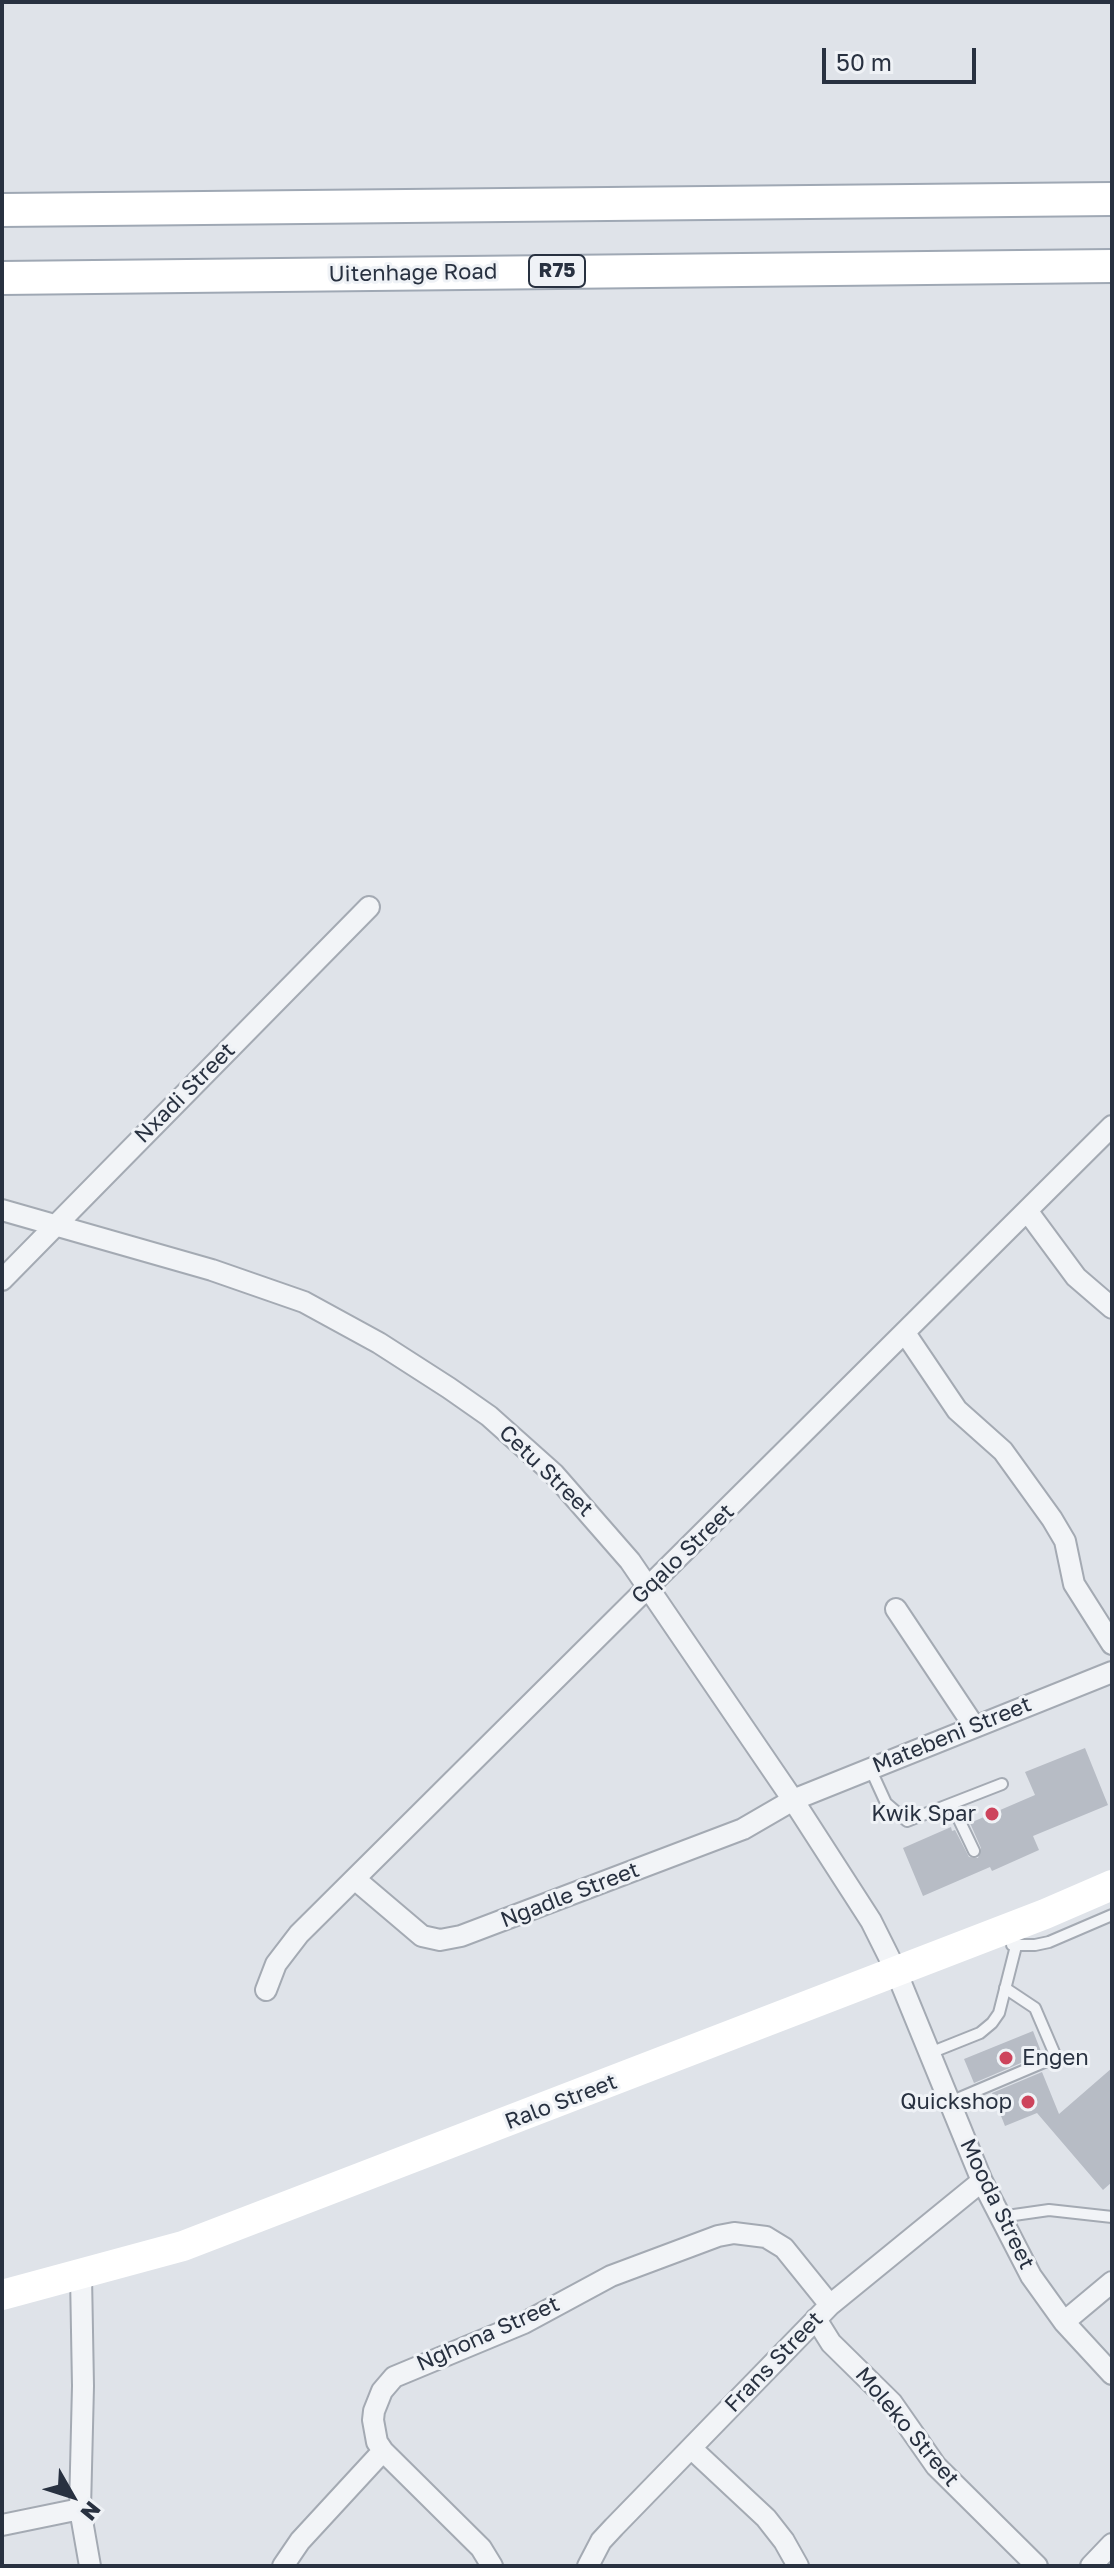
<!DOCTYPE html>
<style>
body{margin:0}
#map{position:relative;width:1114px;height:2568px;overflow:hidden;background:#dfe3e9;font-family:"Golos Text",sans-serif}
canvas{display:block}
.frame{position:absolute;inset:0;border:4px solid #283140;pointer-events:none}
.north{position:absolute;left:32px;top:2456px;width:80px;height:80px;-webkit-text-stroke:6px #eff2f6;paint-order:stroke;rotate:129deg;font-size:22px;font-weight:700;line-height:32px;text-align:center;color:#283140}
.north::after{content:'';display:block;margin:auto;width:28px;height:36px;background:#283140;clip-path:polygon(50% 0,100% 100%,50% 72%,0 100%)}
.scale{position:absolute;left:822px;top:48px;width:154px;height:36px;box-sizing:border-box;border:4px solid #283140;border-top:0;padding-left:10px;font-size:24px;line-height:28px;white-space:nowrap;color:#283140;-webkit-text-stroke:6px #eff2f6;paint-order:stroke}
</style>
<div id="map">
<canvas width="1114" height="2568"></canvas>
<div class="frame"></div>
<div class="north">N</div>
<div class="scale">50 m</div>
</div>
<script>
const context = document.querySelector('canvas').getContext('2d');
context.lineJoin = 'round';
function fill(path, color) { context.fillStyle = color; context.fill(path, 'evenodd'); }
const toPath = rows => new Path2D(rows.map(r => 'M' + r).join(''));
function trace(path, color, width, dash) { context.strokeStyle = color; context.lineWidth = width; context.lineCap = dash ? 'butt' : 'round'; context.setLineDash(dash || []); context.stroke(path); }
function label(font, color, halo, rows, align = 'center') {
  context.font = font + ' "Golos Text",sans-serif'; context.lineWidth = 6; context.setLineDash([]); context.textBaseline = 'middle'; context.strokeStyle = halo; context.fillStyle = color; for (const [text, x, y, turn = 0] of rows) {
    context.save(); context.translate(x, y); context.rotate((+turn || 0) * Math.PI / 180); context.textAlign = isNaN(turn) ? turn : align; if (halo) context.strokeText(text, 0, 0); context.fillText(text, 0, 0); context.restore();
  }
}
fill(toPath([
 [1085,1748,1108,1805,1033,1836,1039,1850,992,1871,990,1867,923,1896,903,1848,951,1827,952,1831,955,1830,969,1857,978,1858,981,1848,970,1823,1035,1795,1025,1772],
 [1033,2031,1042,2054,974,2083,964,2059],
 [1112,2068,1112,2182,1103,2190,1037,2113,1005,2126,992,2093,1042,2072,1059,2114]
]), '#b7bcc5');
const lane = toPath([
 [870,1768,886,1803,907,1821,1002,1784],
 [952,1805,974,1851],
 [1012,1945,1035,1945,1049,1942,1112,1915],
 [930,2053,980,2033,992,2023,999,2013,1016,1946],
 [950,2102,1056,2057,1035,2008,1005,1988],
 [1000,2217,1049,2210,1112,2217]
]);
const street = toPath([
 [2,1210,212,1270,304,1302,379,1343,449,1388,489,1416,554,1474,630,1561,793,1800,871,1921,896,1971,982,2181,1031,2276,1064,2322,1112,2374],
 [1028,1212,1076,1277,1112,1308],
 [2,1280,369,907],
 [905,1333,957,1410,1003,1451,1052,1519,1065,1541,1074,1584,1112,1644],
 [896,1609,974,1726],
 [356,1880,422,1936,440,1940,461,1936,743,1829,793,1800,1112,1672],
 [266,1990,276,1964,299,1934,1112,1126],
 [81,2276,83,2386,80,2509,90,2566],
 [816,2319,831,2343,892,2403,936,2466,1037,2566],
 [1064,2322,1112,2282],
 [691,2448,766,2518,784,2541,798,2566],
 [2,2525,80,2509],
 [283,2566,300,2541,383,2451],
 [492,2566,481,2548,383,2451,377,2442,373,2420,374,2411,382,2391,394,2377,524,2323,611,2276,718,2236,734,2233,766,2237,784,2248,830,2305],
 [588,2566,601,2541,614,2527,830,2305,982,2181],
 [1091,2566,1112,2544]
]);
const primary = toPath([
 [2,210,1112,199],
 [2,278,1112,266]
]);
trace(lane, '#a4aab3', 14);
trace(street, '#a4aab3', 24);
trace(primary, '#9fa8b4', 36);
trace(lane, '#f2f4f7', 10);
trace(street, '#f2f4f7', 20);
trace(toPath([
 [2,2295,183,2246,1045,1914,1112,1885]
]), '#fff', 30);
trace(primary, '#fff', 32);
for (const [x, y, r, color] of [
 [992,1814,8,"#cd445c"],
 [1006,2058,8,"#cd445c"],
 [1028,2102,8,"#cd445c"]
]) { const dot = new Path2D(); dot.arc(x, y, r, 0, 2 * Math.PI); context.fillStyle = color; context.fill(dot); trace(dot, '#eff2f6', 3); }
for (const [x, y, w] of [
 [557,271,56]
]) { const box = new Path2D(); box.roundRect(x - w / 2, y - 16, w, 32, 6); context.fillStyle = '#eff2f6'; context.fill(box); trace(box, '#283140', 2); }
label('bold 20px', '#283140', null, [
 ["R75",557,271]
]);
label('22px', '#283140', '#eff2f6', [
 ["Uitenhage Road",413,273,-1],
 ["Nxadi Street",185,1093,-45],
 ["Cetu Street",546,1471,44],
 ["Gqalo Street",683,1554,-44],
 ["Matebeni Street",952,1735,-22],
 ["Ngadle Street",570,1895,-21],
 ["Ralo Street",561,2102,-21],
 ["Mooda Street",997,2204,64],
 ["Nghona Street",488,2334,-24],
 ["Frans Street",774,2362,-46],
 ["Moleko Street",907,2427,50]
]);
label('22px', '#283140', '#eff2f6', [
 ["Kwik Spar",976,1814],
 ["Engen",1022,2058,"left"],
 ["Quickshop",1012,2102]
], 'right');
</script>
